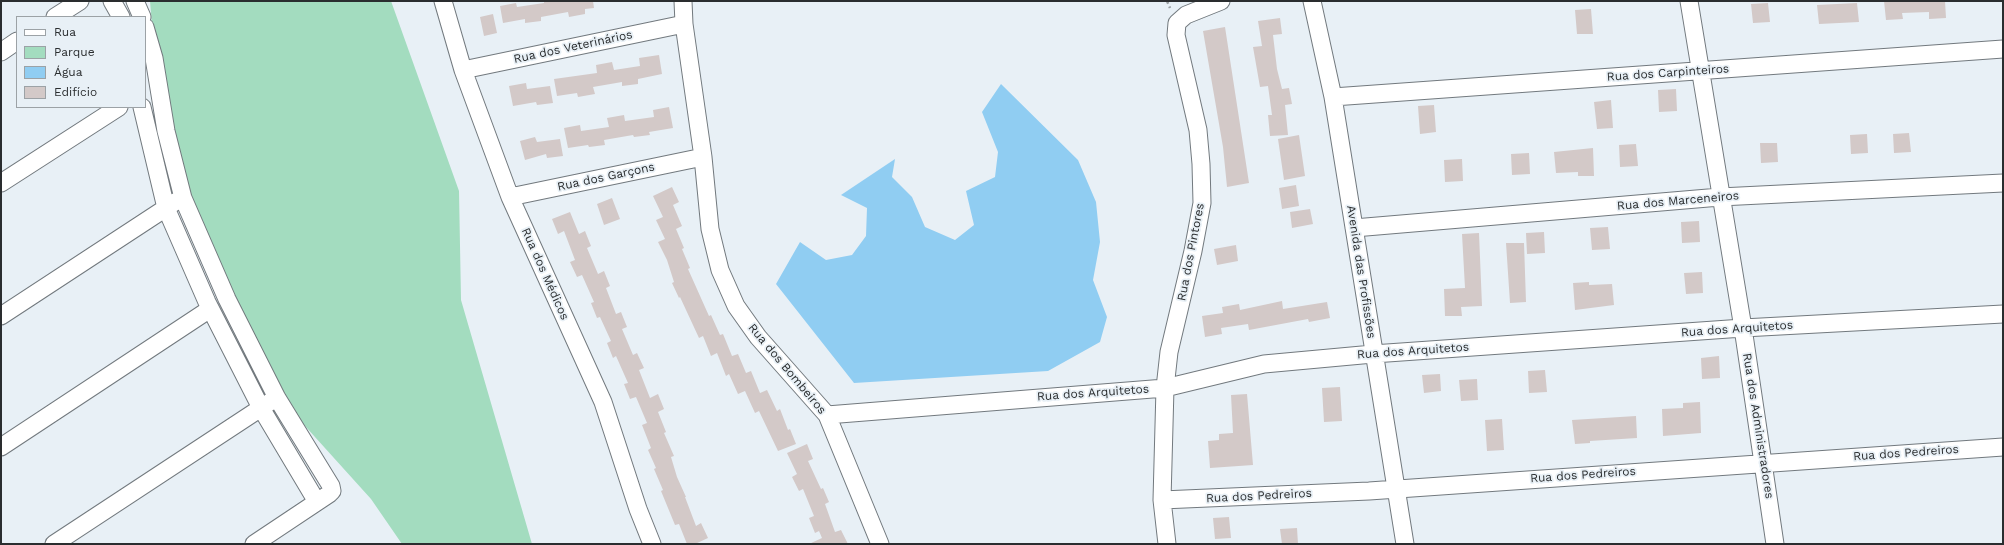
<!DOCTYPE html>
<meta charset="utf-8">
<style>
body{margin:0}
#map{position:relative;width:2004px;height:545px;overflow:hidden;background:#e8f0f6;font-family:"Work Sans",sans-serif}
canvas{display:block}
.frame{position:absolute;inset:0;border:2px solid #2a2d2f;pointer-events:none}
.legend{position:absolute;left:16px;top:16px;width:130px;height:92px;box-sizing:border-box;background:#e8f0f6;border:1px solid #9ca2a6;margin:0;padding:5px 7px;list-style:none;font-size:12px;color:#2a2d2f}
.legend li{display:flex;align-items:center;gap:8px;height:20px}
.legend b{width:20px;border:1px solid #9ca2a6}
</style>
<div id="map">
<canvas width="2004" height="545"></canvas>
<div class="frame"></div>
<ul class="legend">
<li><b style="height:5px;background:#fff"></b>Rua</li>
<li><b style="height:11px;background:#a3dcbf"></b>Parque</li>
<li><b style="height:11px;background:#90cdf2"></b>Água</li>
<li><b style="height:11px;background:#d3c9c8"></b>Edifício</li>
</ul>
</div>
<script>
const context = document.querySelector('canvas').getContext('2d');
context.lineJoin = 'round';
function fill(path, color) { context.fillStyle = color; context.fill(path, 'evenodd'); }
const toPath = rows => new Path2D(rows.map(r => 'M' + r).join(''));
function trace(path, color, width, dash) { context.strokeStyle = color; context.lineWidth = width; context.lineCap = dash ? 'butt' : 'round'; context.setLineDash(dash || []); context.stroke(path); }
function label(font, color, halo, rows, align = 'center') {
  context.font = font + ' "Work Sans",sans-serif'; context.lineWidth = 3.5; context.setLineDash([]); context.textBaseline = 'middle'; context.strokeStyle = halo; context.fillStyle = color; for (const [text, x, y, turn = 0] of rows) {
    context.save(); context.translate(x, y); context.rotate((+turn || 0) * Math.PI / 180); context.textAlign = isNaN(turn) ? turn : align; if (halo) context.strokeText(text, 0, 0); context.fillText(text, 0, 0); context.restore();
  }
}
fill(toPath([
 [150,1,391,1,459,191,461,300,532,544,402,544,371,499,287,406,179,190,154,50]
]), '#a3dcbf');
fill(toPath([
 [1001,84,1078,160,1096,202,1100,242,1093,280,1107,317,1100,342,1048,371,854,383,776,284,800,242,826,260,852,255,866,236,867,208,841,195,895,159,892,177,912,197,925,227,955,240,974,225,966,191,995,177,998,152,982,112]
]), '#90cdf2');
fill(toPath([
 [544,1,593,1,594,8,585,9,585,14,569,17,568,12,541,17,541,21,525,23,525,19,503,23,500,6,516,3,517,7,544,3],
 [1884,1,1945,1,1946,18,1929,19,1929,12,1902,13,1903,19,1886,20],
 [1768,3,1770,22,1753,23,1751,4],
 [1857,3,1859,22,1819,24,1817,5],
 [1591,9,1593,34,1577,34,1575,10],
 [493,14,497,33,484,36,480,17],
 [1280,18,1282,34,1273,35,1277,69,1282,89,1289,88,1292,104,1285,105,1288,135,1270,136,1268,115,1272,115,1268,86,1260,87,1253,47,1262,46,1258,21],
 [1225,27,1249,183,1227,187,1223,147,1203,31],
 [659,55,662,74,638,79,638,84,622,86,622,82,593,87,595,94,578,97,577,93,557,96,554,79,597,73,596,65,612,62,614,70,640,66,639,58],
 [526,83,527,89,550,86,553,103,537,105,536,102,513,106,509,86],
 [1676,89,1677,111,1659,112,1658,90],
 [1611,100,1613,128,1597,129,1594,102],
 [1434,105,1436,132,1420,134,1418,106],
 [669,107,673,128,649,132,650,135,634,137,633,135,604,140,605,145,589,147,588,145,568,148,564,128,580,125,581,131,609,127,607,118,624,115,625,121,654,117,653,110],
 [1909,133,1911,152,1894,153,1893,134],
 [1867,134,1868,153,1851,154,1850,135],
 [1299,135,1305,176,1284,180,1278,139],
 [535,137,537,142,560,139,563,156,547,158,546,154,525,160,520,141],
 [1760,143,1777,143,1778,162,1761,163],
 [1636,144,1638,166,1620,167,1619,145],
 [1593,148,1594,176,1578,176,1578,172,1556,173,1554,152],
 [1529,153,1530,174,1512,175,1511,154],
 [1462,159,1463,181,1445,182,1444,160],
 [1296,185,1299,206,1282,209,1279,188],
 [672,187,679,202,673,205,682,226,676,229,684,248,682,249,690,268,688,269,709,316,711,315,720,335,723,334,732,356,738,354,746,373,751,371,760,393,767,390,777,411,780,409,788,430,790,429,796,444,778,451,759,411,755,413,745,391,738,394,729,374,726,376,717,353,711,356,703,336,699,338,680,297,679,298,672,283,674,282,667,260,658,242,665,239,656,220,663,217,653,196],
 [612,198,620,219,604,225,597,204],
 [1310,209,1313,224,1292,228,1290,212],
 [570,212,579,234,585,231,591,246,587,248,598,274,604,271,610,286,606,288,616,314,621,312,627,327,622,329,633,355,637,353,644,368,639,370,650,398,658,394,664,409,658,412,666,432,664,433,674,456,671,457,677,477,686,497,685,497,696,526,701,523,708,538,695,544,687,544,679,524,675,525,661,491,663,490,654,469,656,468,648,450,651,448,642,425,647,423,636,397,630,399,624,384,628,383,616,356,613,358,607,343,611,341,600,317,597,318,591,303,594,302,582,275,577,277,570,262,575,260,564,231,558,234,552,219],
 [1699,221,1700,242,1682,243,1681,222],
 [1608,227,1610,249,1592,250,1590,228],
 [1544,232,1545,253,1527,254,1526,233],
 [1479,233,1482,306,1461,307,1462,316,1445,316,1444,289,1465,288,1462,234],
 [1506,243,1524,243,1526,302,1510,303],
 [1236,245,1238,261,1217,265,1214,249],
 [1702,272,1703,293,1686,294,1684,273],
 [1589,282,1589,285,1612,284,1614,305,1575,310,1573,283],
 [1282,301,1283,309,1327,302,1330,318,1309,322,1308,319,1249,330,1248,324,1221,328,1222,334,1205,337,1202,316,1223,313,1222,307,1239,304,1240,310],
 [1719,356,1720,378,1702,379,1701,358],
 [1545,370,1547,392,1529,393,1528,371],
 [1440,374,1441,391,1424,393,1422,375],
 [1477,379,1478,400,1461,401,1459,380],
 [1340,387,1342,421,1324,422,1322,388],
 [1247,394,1253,465,1210,468,1208,441,1219,440,1219,434,1233,433,1231,395],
 [1700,402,1701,433,1663,436,1662,409,1683,408,1683,403],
 [1636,416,1637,438,1590,441,1590,443,1575,444,1572,420],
 [1502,419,1504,450,1487,451,1485,420],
 [807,444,813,459,808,461,821,489,823,488,829,502,825,504,835,532,841,530,848,544,809,544,822,538,819,531,815,533,809,518,814,516,803,489,799,491,792,477,797,474,787,453],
 [1229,517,1231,538,1215,539,1213,518],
 [1297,528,1298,544,1282,544,1280,529]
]), '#d3c9c8');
const minor = toPath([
 [112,1,121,17],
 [135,1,142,17],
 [443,1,463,70,510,197,603,402,638,509,652,544],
 [683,1,684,24,703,157,710,229,720,270,736,306,758,337,827,415,880,544],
 [1312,1,1333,97,1405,544],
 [1689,1,1743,328,1775,544],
 [55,17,80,1],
 [145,27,154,58,166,131,183,198,227,299,277,398,331,486,332,491,329,494,254,544],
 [1,52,17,41],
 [463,70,684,24],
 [1333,97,2003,49],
 [142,107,166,208,207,302,261,408,317,502],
 [1,183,119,107],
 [510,197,703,157],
 [1354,228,1720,197,2003,183],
 [1,316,175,202],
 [827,415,1165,388,1264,364,1373,354,1743,328,2003,314],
 [1,447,210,309],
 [1162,500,1369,491,2003,447],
 [54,544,270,402],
 [1167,544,1162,500,1165,388,1169,352,1193,251,1202,203,1201,164,1198,130,1176,35,1177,23,1186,15,1221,1]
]);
trace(minor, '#72797e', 19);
trace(toPath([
 [1167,1,1170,8]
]), '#989ea2', 2.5, [3, 3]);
trace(minor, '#fff', 17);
label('12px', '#2a2d2f', '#e8f0f6', [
 ["Rua dos Veterinários",573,47,-12],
 ["Rua dos Carpinteiros",1668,73,-4],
 ["Rua dos Garçons",606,177,-12],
 ["Rua dos Marceneiros",1678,201,-5],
 ["Rua dos Pintores",1191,252,-79],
 ["Avenida das Profissões",1361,272,81],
 ["Rua dos Médicos",545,274,66],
 ["Rua dos Arquitetos",1737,329,-4],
 ["Rua dos Arquitetos",1413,351,-4],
 ["Rua dos Bombeiros",787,369,50],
 ["Rua dos Arquitetos",1093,393,-4],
 ["Rua dos Administradores",1758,426,81],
 ["Rua dos Pedreiros",1906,453,-4],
 ["Rua dos Pedreiros",1583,475,-4],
 ["Rua dos Pedreiros",1259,496,-3]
]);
</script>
